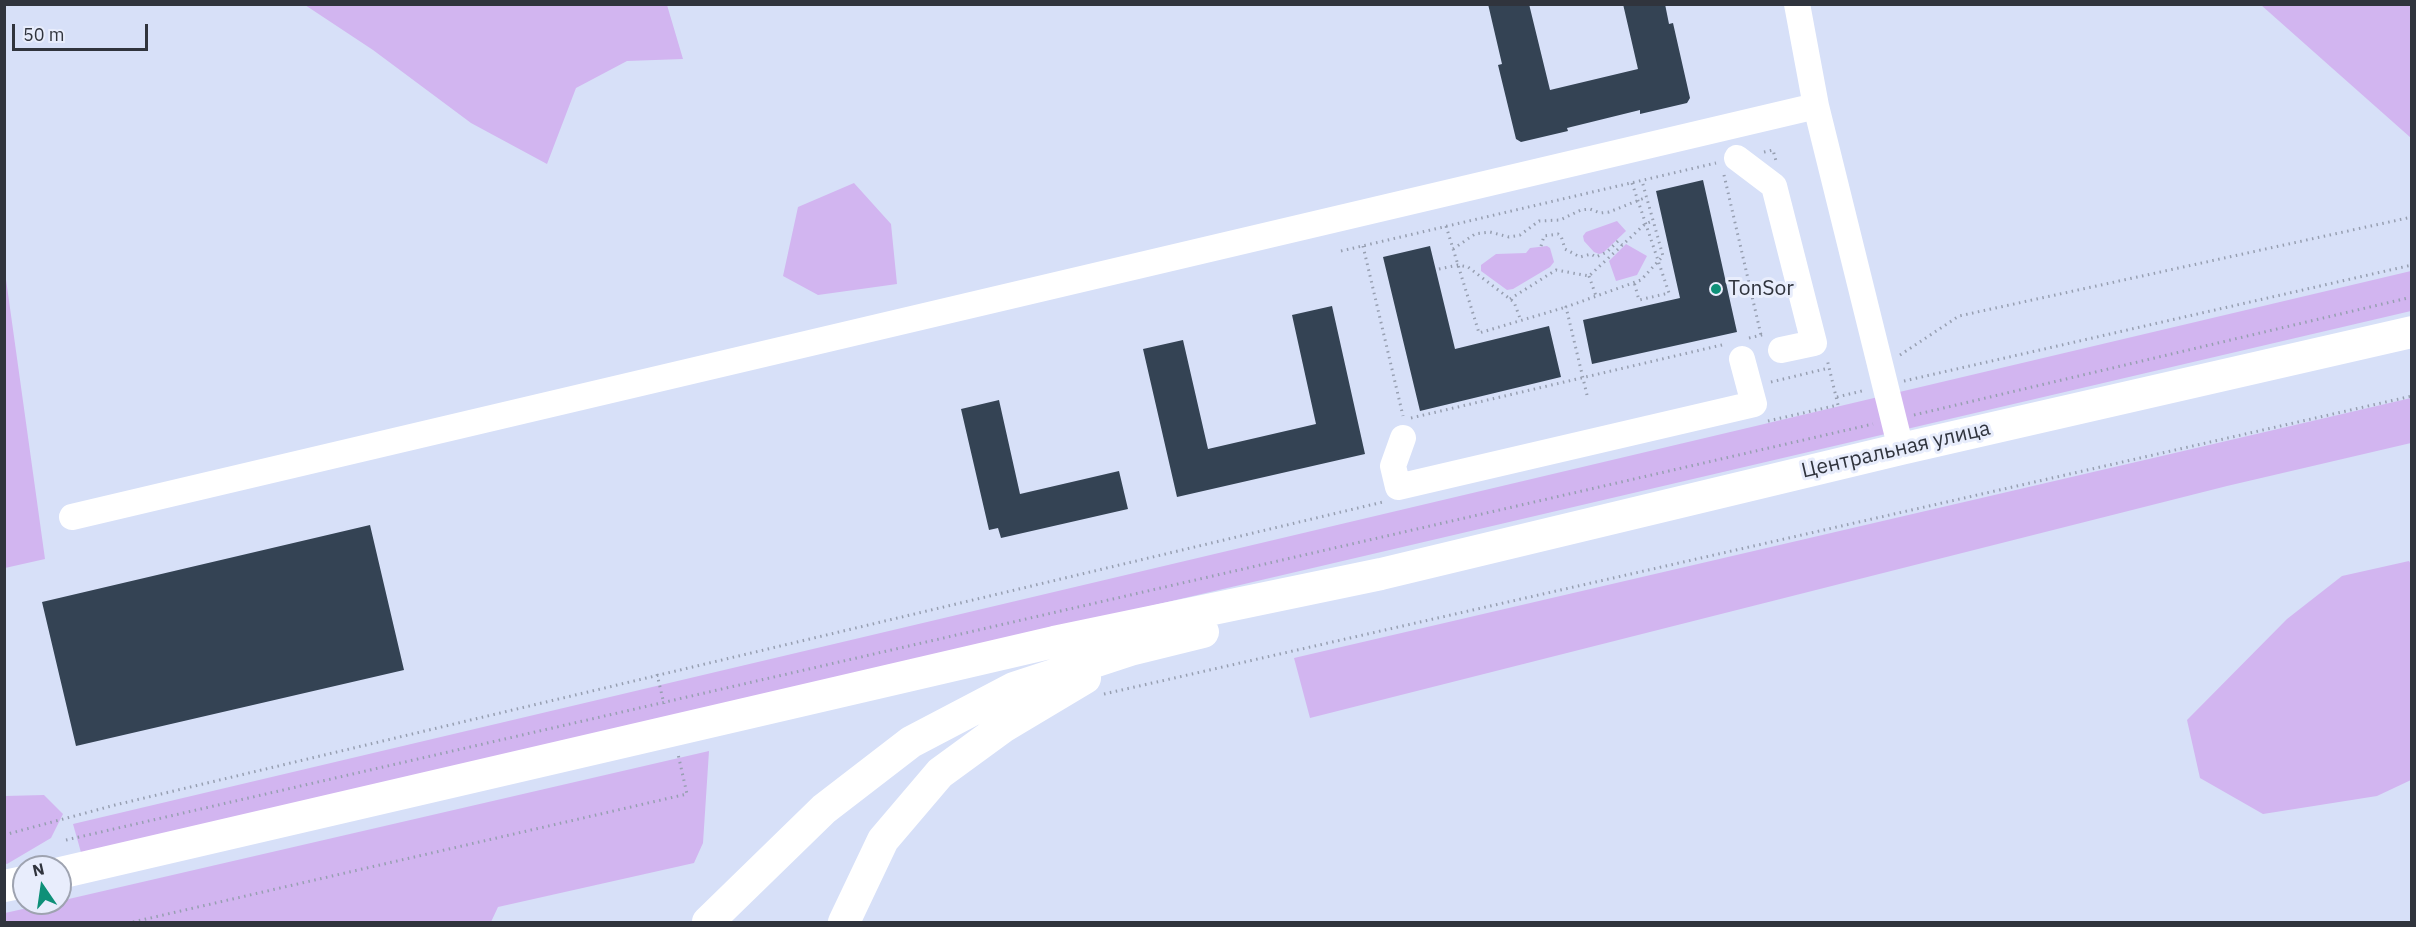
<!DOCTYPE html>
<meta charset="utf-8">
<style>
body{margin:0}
#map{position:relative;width:2416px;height:927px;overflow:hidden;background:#d7e0f8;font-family:"IBM Plex Sans",sans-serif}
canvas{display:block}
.frame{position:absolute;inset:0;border:6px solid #30343d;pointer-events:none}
.north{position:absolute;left:12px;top:855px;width:60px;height:60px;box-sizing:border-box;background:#e8edfc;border:2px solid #9ea3b0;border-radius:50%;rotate:347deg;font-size:16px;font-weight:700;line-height:24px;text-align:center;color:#30343d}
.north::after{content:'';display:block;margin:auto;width:21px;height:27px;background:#0e9078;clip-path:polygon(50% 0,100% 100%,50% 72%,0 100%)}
.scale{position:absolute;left:12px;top:24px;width:136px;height:27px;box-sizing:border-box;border:3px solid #30343d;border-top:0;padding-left:8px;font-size:18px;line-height:21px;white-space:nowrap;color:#30343d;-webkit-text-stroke:4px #e8edfc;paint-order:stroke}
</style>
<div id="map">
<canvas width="2416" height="927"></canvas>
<div class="frame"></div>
<div class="north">N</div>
<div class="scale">50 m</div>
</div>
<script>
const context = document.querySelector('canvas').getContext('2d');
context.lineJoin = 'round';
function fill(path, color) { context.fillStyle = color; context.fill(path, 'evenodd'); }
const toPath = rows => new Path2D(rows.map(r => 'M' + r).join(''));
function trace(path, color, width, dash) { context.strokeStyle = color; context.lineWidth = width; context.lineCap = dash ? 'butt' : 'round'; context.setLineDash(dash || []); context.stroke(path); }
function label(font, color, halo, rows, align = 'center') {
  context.font = font + ' "IBM Plex Sans",sans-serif'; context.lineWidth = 6; context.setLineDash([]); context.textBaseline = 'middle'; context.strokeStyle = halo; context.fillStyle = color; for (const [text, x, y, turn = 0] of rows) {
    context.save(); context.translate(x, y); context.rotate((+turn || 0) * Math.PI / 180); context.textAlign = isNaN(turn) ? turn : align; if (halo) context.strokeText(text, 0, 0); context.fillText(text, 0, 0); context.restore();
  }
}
fill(toPath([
 [305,5,667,5,683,59,627,61,576,88,547,164,471,123,373,50],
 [2261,5,2411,5,2411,138,2332,68],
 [854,183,891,224,897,284,818,295,783,276,798,207],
 [1617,221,1626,231,1603,253,1599,254,1594,252,1584,241,1583,236,1586,232],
 [1626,244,1647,256,1637,275,1616,281,1609,261],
 [1547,246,1550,248,1554,262,1550,267,1513,289,1507,290,1481,271,1481,265,1496,254,1526,253,1530,248],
 [4,265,45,559,5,568,4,568],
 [2411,271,2411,311,82,856,73,824],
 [2411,398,2411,443,2227,486,1310,718,1294,658],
 [2409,561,2412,566,2411,780,2377,796,2263,814,2200,778,2187,720,2287,619,2342,576],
 [709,751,703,843,694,863,498,907,491,922,5,922,5,913,50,903,60,903,60,901],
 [44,795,63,814,51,838,7,864,4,863,5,796]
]), '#d2b5f0');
fill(toPath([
 [1488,4,1529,4,1550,90,1638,69,1623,4,1665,4,1669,24,1673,23,1690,98,1687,103,1640,114,1640,110,1567,128,1568,131,1521,142,1516,139,1498,65,1502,64],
 [1703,180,1737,332,1592,364,1583,320,1680,298,1656,191],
 [1430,246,1455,349,1549,326,1561,377,1420,411,1383,257],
 [1332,306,1365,454,1177,497,1143,349,1183,340,1208,449,1316,424,1292,315],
 [999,400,1020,494,1119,471,1128,509,1001,538,998,528,989,530,961,409],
 [370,525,404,670,76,746,42,602]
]), '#344354');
trace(toPath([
 [1764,152,1773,150,1776,161],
 [1724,175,1761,335],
 [1632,183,1669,293,1639,300,1634,282],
 [1446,226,1479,333,1566,307],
 [1363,246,1403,416],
 [1541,246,1544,236,1558,234,1561,236,1565,249,1580,257,1591,254,1596,257,1607,252,1618,241,1622,245],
 [1453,249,1475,234,1490,232,1509,237,1520,235,1539,221,1560,220,1581,210,1590,209,1600,213,1609,212,1647,197],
 [1341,251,1716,163],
 [1439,269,1458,265,1468,267,1514,302,1521,321],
 [1589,276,1596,296],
 [1510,299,1556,270,1589,276,1645,224,1653,221],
 [1749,338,1766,334],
 [1900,355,1959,316,2412,217],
 [1904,381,2412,265],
 [1771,382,1829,368],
 [1587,395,1566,307,1641,280,1663,256,1642,181],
 [1837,397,1866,390],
 [1914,415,2412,297],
 [1411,418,1726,344],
 [1768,421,1838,405,1827,359],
 [657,674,664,704],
 [1104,694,2412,396],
 [4,835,115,805,1383,502],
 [66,840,1873,424],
 [133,922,687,794,678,754]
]), '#979fb1', 3, [1.5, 4.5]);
trace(toPath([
 [1797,4,1816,106,1901,449],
 [1737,158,1774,186,1814,343,1781,350],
 [1403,438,1393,466,1398,487,1754,404,1742,359],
 [72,517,1816,106]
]), '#fff', 26);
trace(toPath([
 [60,873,1054,642,1381,574,1901,449,2412,332],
 [4,886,24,882],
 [708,922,824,809,911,742,1014,688,1130,650,1203,632],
 [844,922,883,840,940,773,1003,727,1085,678]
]), '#fff', 32);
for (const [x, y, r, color] of [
 [1716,289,6,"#0e9078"]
]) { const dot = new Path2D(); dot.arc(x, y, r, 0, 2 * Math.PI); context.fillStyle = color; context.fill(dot); trace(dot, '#e8edfc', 2); }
label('21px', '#30343d', '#e8edfc', [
 ["TonSor",1728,289]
], 'left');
label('21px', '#30343d', '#e8edfc', [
 ["Центральная улица",1896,450,-13]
]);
</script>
